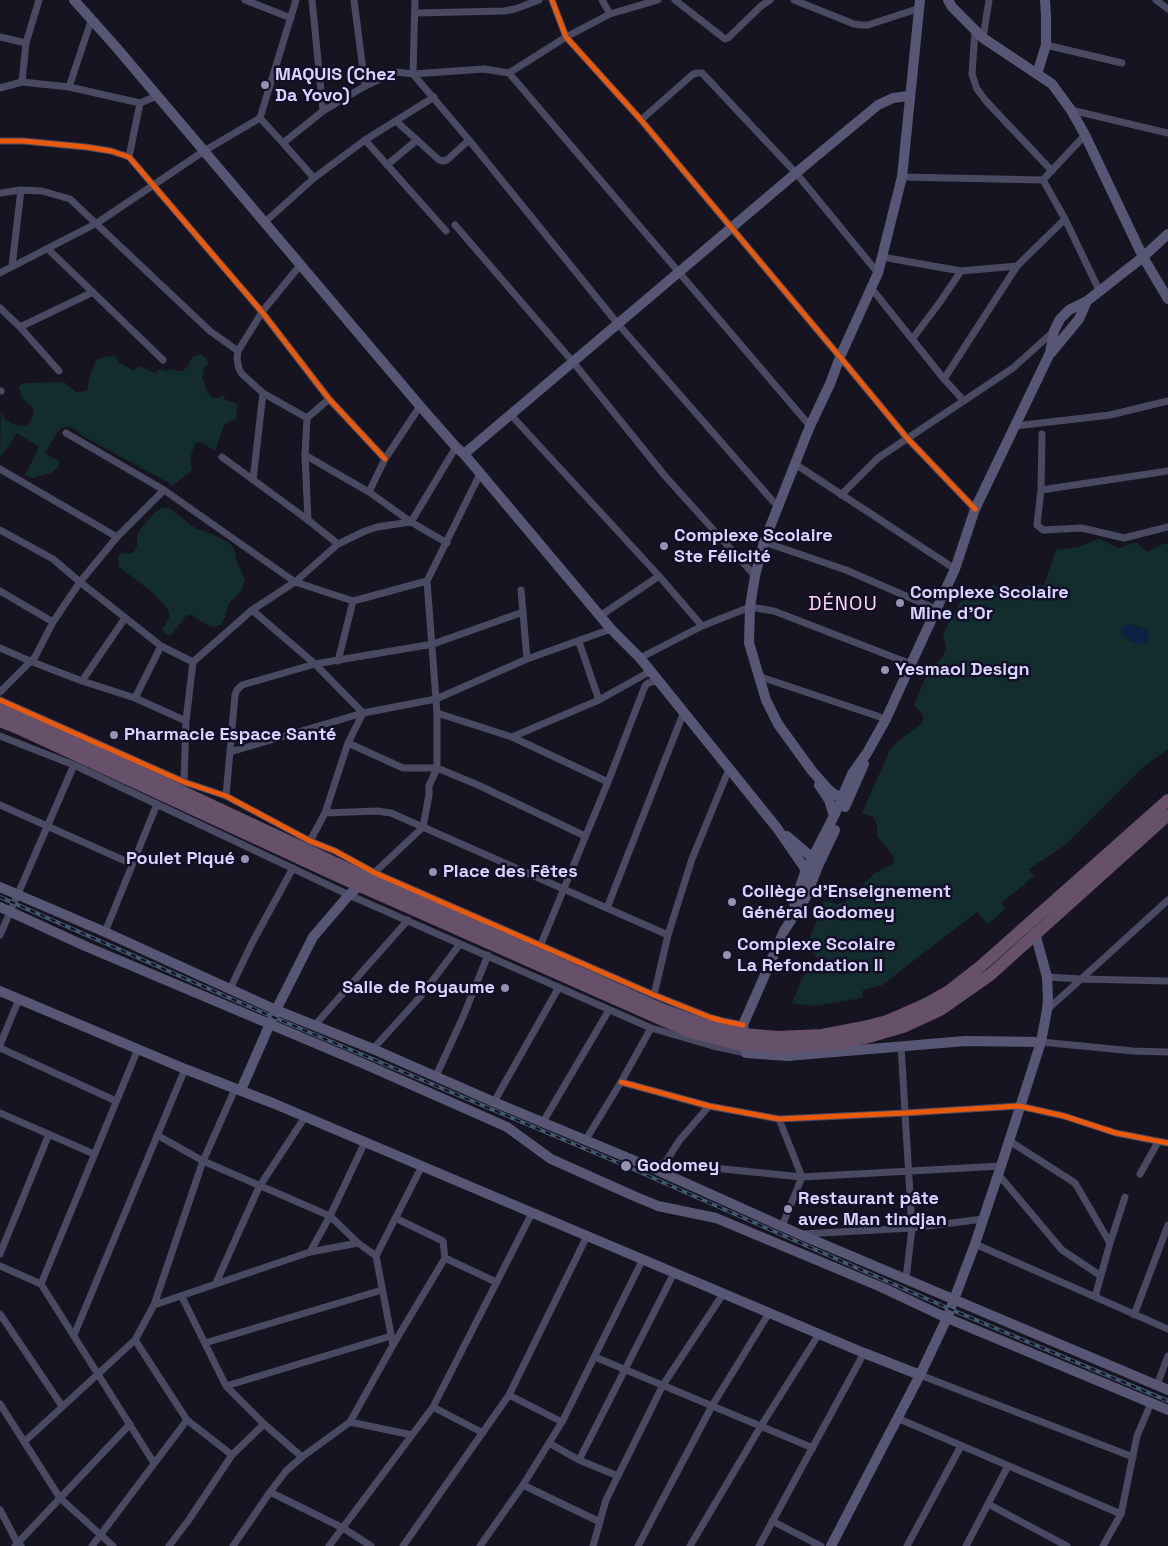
<!DOCTYPE html>
<meta charset="utf-8">
<style>
body{margin:0}
canvas{display:block;background:#161421}
</style>
<canvas width="1168" height="1546"></canvas>
<script>
const context = document.querySelector('canvas').getContext('2d');
context.lineJoin = 'round';
function fill(path, color) { context.fillStyle = color; context.fill(path, 'evenodd'); }
const toPath = rows => new Path2D(rows.map(r => 'M' + r).join(''));
function trace(path, color, width, dash) { context.strokeStyle = color; context.lineWidth = width; context.lineCap = dash ? 'butt' : 'round'; context.setLineDash(dash || []); context.stroke(path); }
function label(font, color, halo, rows, align = 'center') {
  context.font = font + ' "Space Grotesk",sans-serif'; context.lineWidth = 5; context.setLineDash([]); context.textBaseline = 'middle'; context.strokeStyle = halo; context.fillStyle = color; for (const [text, x, y, turn = 0] of rows) {
    context.save(); context.translate(x, y); context.rotate((+turn || 0) * Math.PI / 180); context.textAlign = isNaN(turn) ? turn : align; if (halo) context.strokeText(text, 0, 0); context.fillText(text, 0, 0); context.restore();
  }
}
fill(toPath([
 [201,355,206,358,209,363,204,367,202,377,208,394,213,398,219,398,224,395,225,400,237,404,236,418,224,425,215,451,203,443,199,442,195,443,190,458,192,470,172,486,169,483,81,435,76,430,69,427,62,428,58,431,45,453,60,462,57,468,51,473,32,478,25,475,39,447,17,433,0,458,1,411,5,419,12,424,19,426,27,425,33,417,34,411,31,406,22,398,20,392,19,386,24,383,64,382,76,392,81,392,87,390,90,375,96,360,104,357,115,356,120,363,134,371,138,366,155,373,160,369,166,371,171,369,177,371,183,371,188,366,190,361,194,356],
 [163,508,169,508,195,528,214,535,231,544,235,551,236,559,245,580,241,591,229,603,224,620,220,625,214,627,207,625,192,615,187,615,170,636,162,630,169,618,169,612,163,603,152,592,119,567,118,556,122,553,128,554,134,552,137,547,137,535,141,528,155,512],
 [1099,539,1119,548,1136,542,1147,552,1165,543,1168,544,1168,749,1143,767,1064,846,1029,869,1034,876,1001,903,1005,909,988,924,977,912,882,985,863,990,862,998,814,1006,792,1003,803,976,819,960,807,946,824,901,837,904,845,902,875,873,893,864,894,857,877,836,877,825,873,817,862,813,890,750,898,741,920,725,923,720,923,715,914,705,929,668,937,663,943,656,946,648,943,634,962,598,985,600,992,585,1002,588,1013,588,1034,585,1044,585,1056,550,1078,547],
 [1131,624,1146,630,1149,638,1131,642,1129,637,1125,637]
]), '#132c2d');
fill(toPath([
 [1130,624,1139,628,1146,629,1149,638,1148,643,1135,644,1129,637,1123,636,1122,628]
]), '#0d2144');
trace(toPath([
 [245,0,291,18],
 [312,0,323,111],
 [354,0,365,86],
 [415,0,413,74,469,140,618,324,778,507],
 [552,0,566,37,641,120,840,357,907,438,975,509],
 [602,0,610,14],
 [675,0,725,39,728,38,761,6,770,0],
 [794,0,854,24,861,25,868,25,920,8],
 [1156,0,1168,9],
 [415,13,504,11,515,9,539,0],
 [975,30,972,74,977,89,986,101,1052,171],
 [0,37,26,43],
 [983,38,989,0],
 [1046,45,1122,63],
 [509,73,810,426],
 [22,82,26,43,39,0],
 [69,87,91,21],
 [0,88,22,82,69,87,140,103,157,96],
 [1071,110,1168,133],
 [260,118,283,143,323,111,365,86,396,72,413,74,484,69,509,73,566,37,610,14,658,0],
 [641,120,692,75,696,73,702,73,796,173,878,273],
 [396,121,439,160,443,161,447,160,469,140],
 [365,140,446,231],
 [0,141,23,141,86,147,111,151,129,157,262,312,329,399,385,459],
 [283,143,314,178],
 [129,157,140,103],
 [387,165,417,140],
 [902,177,1043,180,1085,135],
 [1043,180,1065,219,1099,290],
 [0,193,21,190,42,191,70,199,210,331,238,351],
 [265,222,314,178,365,140,434,97],
 [455,225,573,362,665,476,755,576],
 [48,249,163,360],
 [882,257,961,271,1017,266],
 [301,264,262,312,238,351,237,358,239,369,242,374,263,393,307,418],
 [12,266,21,190],
 [0,273,97,223,204,151,260,118,296,0],
 [872,289,944,379,964,401],
 [0,308,20,327,59,371],
 [20,327,93,292],
 [913,338,940,302,961,271],
 [944,379,1017,266,1065,219],
 [0,391,1,391],
 [511,415,659,576,702,626],
 [1015,426,1110,415,1168,401],
 [66,433,164,490,295,582,353,601,427,581],
 [1042,434,1041,490,1037,525,1043,530,1082,528,1124,538,1168,527],
 [305,455,369,492,411,522,447,543],
 [222,457,308,520,338,544],
 [795,464,955,569],
 [0,469,117,537],
 [253,480,263,393],
 [1041,490,1168,471],
 [369,492,385,459,420,406],
 [841,495,878,458,1013,368,1054,331],
 [308,520,305,455,307,418,329,399],
 [0,530,53,559,80,582,161,646,193,662],
 [764,542,846,570,936,609],
 [521,590,527,659],
 [0,591,53,622],
 [252,610,315,664,363,713],
 [600,616,659,576],
 [579,642,599,700],
 [0,648,30,661,82,681,135,698,186,721],
 [640,658,702,626,750,607,774,611,911,664],
 [338,661,353,601],
 [758,676,886,719],
 [82,681,125,618],
 [0,692,35,657,53,622,80,582,117,537,164,490],
 [135,698,161,646],
 [0,700,184,782,226,796,310,841,335,851,375,873,654,995,709,1017,723,1021,743,1025],
 [437,713,512,737,608,782],
 [0,736,74,765,349,895,651,1028,713,1046,746,1053],
 [512,737,599,700,649,672],
 [348,743,403,768,437,768,478,785,585,836],
 [230,752,363,713,436,699,527,659,611,629],
 [184,782,186,721,193,662,252,610,295,582,338,544,365,531,377,527,411,522,456,447],
 [226,796,235,695,237,690,242,685,315,664,433,644,523,612],
 [0,805,132,864],
 [325,813,377,811,391,813,668,935],
 [310,841,325,813,348,743,363,713],
 [373,874,423,827,429,795,429,786,437,768,437,713,427,581,480,474],
 [607,908,683,714],
 [105,932,157,804],
 [0,935,74,765],
 [541,944,608,782,645,686,648,683,657,681],
 [1047,977,1081,979,1168,981],
 [230,989,252,943,293,868],
 [654,995,668,935,692,859,729,769],
 [1047,1010,1168,900],
 [314,1026,408,920],
 [1041,1042,1133,1051,1168,1052],
 [0,1045,19,999],
 [901,1046,912,1228,906,1279],
 [0,1048,116,1101],
 [373,1049,420,997,460,944],
 [436,1076,463,1017,488,955],
 [621,1082,709,1106,779,1119,905,1113,1019,1106,1064,1116,1116,1133,1168,1143],
 [494,1102,559,987],
 [0,1113,94,1154],
 [779,1119,802,1177,782,1226],
 [543,1122,609,1010],
 [157,1135,203,1161,330,1216,358,1243,376,1256],
 [1008,1140,1075,1183,1110,1243],
 [585,1141,621,1082,651,1028],
 [665,1163,679,1141,709,1106],
 [650,1167,665,1163,802,1177,1001,1166],
 [998,1174,1062,1250,1101,1276],
 [1140,1174,1158,1142],
 [395,1218,443,1241,445,1258,496,1282],
 [802,1234,912,1228,983,1219],
 [975,1244,1168,1329],
 [310,1252,330,1216,365,1142],
 [0,1254,49,1134],
 [0,1266,41,1284,154,1463],
 [216,1283,259,1187,305,1117],
 [41,1284,138,1049],
 [182,1297,226,1386,264,1424,302,1457],
 [1095,1297,1110,1243,1125,1197],
 [154,1305,310,1252,358,1243],
 [0,1314,62,1406],
 [1134,1315,1168,1225],
 [74,1335,185,1069],
 [135,1340,187,1420,232,1455],
 [205,1343,382,1290],
 [393,1345,376,1256,422,1166],
 [595,1357,813,1448],
 [920,1375,1133,1457],
 [1157,1385,1168,1356],
 [226,1386,391,1336],
 [509,1395,562,1422],
 [0,1404,60,1498,113,1546],
 [433,1407,483,1433],
 [897,1418,1121,1514],
 [350,1422,412,1435],
 [24,1442,135,1340,154,1305,203,1161,235,1089],
 [549,1443,579,1460,618,1476],
 [579,1460,674,1273],
 [523,1485,600,1522],
 [270,1492,343,1528,371,1546],
 [988,1504,1067,1546],
 [0,1510,18,1544,21,1546],
 [772,1521,821,1546],
 [15,1546,130,1424],
 [92,1546,187,1420],
 [169,1546,188,1521,232,1455,264,1424],
 [233,1546,270,1492,286,1471,302,1457,350,1422,393,1345,445,1258],
 [329,1546,433,1407,532,1213],
 [403,1546,509,1395,587,1236],
 [480,1546,523,1485,562,1422,643,1259],
 [593,1546,606,1500,663,1385,723,1294],
 [638,1546,712,1406,769,1313],
 [690,1546,761,1426,819,1334],
 [759,1546,864,1353],
 [907,1546,961,1446],
 [966,1546,1008,1466],
 [1103,1546,1121,1514,1137,1436,1151,1403]
]), '#4a4962', 7);
trace(toPath([
 [74,0,116,47,420,406,456,447,464,454,611,629,640,658,777,828,806,870],
 [948,0,952,7,983,38,1052,84,1071,110,1085,135,1143,257,1168,299],
 [1037,74,1046,45,1046,16,1045,0],
 [1051,353,1079,319,1087,301],
 [464,454,796,173,878,105,893,98,909,96],
 [847,802,844,798,834,794,829,790,812,771,778,724,766,700,749,643,750,607,755,576,764,542,810,426,830,384,840,357,878,273,902,177,920,0],
 [845,807,864,764],
 [834,816,852,774,867,753,886,719,911,664,955,569,975,509,1050,353,1054,331,1060,319,1069,310,1087,301,1143,257,1168,234],
 [787,836,816,861,818,866,806,897,784,931,743,1025,746,1053,787,1056,965,1041,1041,1042],
 [818,866,835,830],
 [0,887,105,932,276,1010,373,1049,494,1102,650,1167,799,1234,1168,1390],
 [0,907,85,946,362,1063,507,1127,551,1159,634,1196,658,1206,716,1218,881,1287,947,1318,1168,1410],
 [793,916,795,901,806,870,834,816,829,800,819,785],
 [0,991,185,1069,275,1104,864,1353,920,1375],
 [241,1090,276,1010,313,937,349,895,363,882],
 [831,1546,920,1375,947,1318,975,1244,1001,1166,1041,1042,1047,1010,1048,999,1047,977,1035,933]
]), '#575674', 10);
trace(toPath([
 [0,709,89,748,367,878,661,1009,702,1024,743,1034,778,1037,822,1035,864,1027,887,1021,908,1012,928,1003,949,991,981,966,1168,800],
 [0,721,22,730,342,878,665,1021,691,1032,737,1044,775,1047,815,1046,837,1044,865,1038,903,1027,940,1010,990,975,1168,815]
]), '#67516a', 12);
const rail = toPath([
 [0,897,273,1017,626,1166,950,1309,1168,1401]
]);
trace(rail, '#43596b', 4);
trace(rail, '#130f26', 2, [5.5]);
trace(toPath([
 [552,0,566,37,641,120,840,357,907,438,975,509],
 [0,141,23,141,86,147,111,151,129,157,262,312,329,399,385,459],
 [0,700,184,782,226,796,310,841,335,851,375,873,654,995,709,1017,723,1021,743,1025],
 [621,1082,709,1106,779,1119,905,1113,1019,1106,1064,1116,1116,1133,1168,1143]
]), '#e8590c', 5);
for (const [x, y, r, color] of [
 [265,85,5,"#9591b1"],
 [664,546,5,"#9591b1"],
 [900,603,5,"#9591b1"],
 [885,670,5,"#9591b1"],
 [114,735,5,"#9591b1"],
 [245,859,5,"#9591b1"],
 [433,872,5,"#9591b1"],
 [732,902,5,"#9591b1"],
 [727,955,5,"#9591b1"],
 [505,988,5,"#9591b1"],
 [626,1166,6,"#9591b1"],
 [788,1209,5,"#9591b1"]
]) { const dot = new Path2D(); dot.arc(x, y, r, 0, 2 * Math.PI); context.fillStyle = color; context.fill(dot); trace(dot, '#130f26', 2); }
label('bold 18px', '#d9d4ff', '#130f26', [
 ["MAQUIS (Chez",275,75],
 ["Da Yovo)",275,96],
 ["Complexe Scolaire",674,536],
 ["Ste Félicité",674,557],
 ["Complexe Scolaire",910,593],
 ["Mine d'Or",910,614],
 ["Yesmaol Design",895,670],
 ["Pharmacie Espace Santé",124,735],
 ["Poulet Piqué",235,859,"right"],
 ["Place des Fêtes",443,872],
 ["Collège d’Enseignement",742,892],
 ["Général Godomey",742,913],
 ["Complexe Scolaire",737,945],
 ["La Refondation II",737,966],
 ["Salle de Royaume",495,988,"right"],
 ["Godomey",637,1166],
 ["Restaurant pâte",798,1199],
 ["avec Man tindjan",798,1220]
], 'left');
context.letterSpacing = '1px';
label('20px', '#ffd6f0', '#130f26', [
 ["DÉNOU",843,605]
]);
context.letterSpacing = '0px';
</script>
